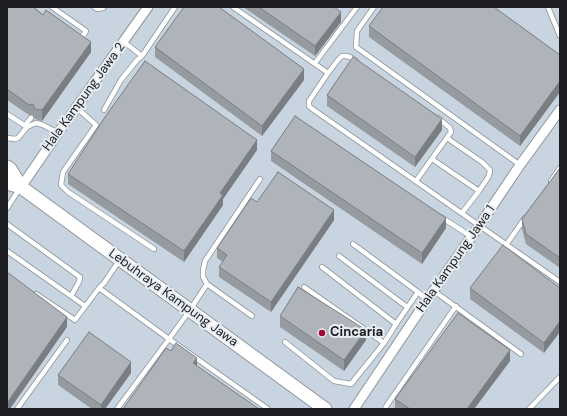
<!DOCTYPE html>
<style>
body{margin:0}
#map{position:relative;width:567px;height:416px;overflow:hidden;background:#dae0e6;font-family:"DM Sans",sans-serif}
canvas{display:block}
.frame{position:absolute;inset:0;border:8px solid #1c1e21;pointer-events:none}
</style>
<div id="map">
<canvas width="567" height="416"></canvas>
<div class="frame"></div>
</div>
<script>
const context = document.querySelector('canvas').getContext('2d');
context.lineJoin = 'round';
function fill(path, color) { context.fillStyle = color; context.fill(path, 'evenodd'); }
const toPath = rows => new Path2D(rows.map(r => 'M' + r).join(''));
function trace(path, color, width, dash) { context.strokeStyle = color; context.lineWidth = width; context.lineCap = dash ? 'butt' : 'round'; context.setLineDash(dash || []); context.stroke(path); }
function label(font, color, halo, rows, align = 'center') {
  context.font = font + ' "DM Sans",sans-serif'; context.lineWidth = 4; context.setLineDash([]); context.textBaseline = 'middle'; context.strokeStyle = halo; context.fillStyle = color; for (const [text, x, y, turn = 0] of rows) {
    context.save(); context.translate(x, y); context.rotate((+turn || 0) * Math.PI / 180); context.textAlign = isNaN(turn) ? turn : align; if (halo) context.strokeText(text, 0, 0); context.fillText(text, 0, 0); context.restore();
  }
}
fill(toPath([
 [7,7,560,7,560,409,7,409]
]), '#c8d4e0');
const lane = toPath([
 [52,7,86,31,85,33,81,38],
 [94,7,97,9,103,8,104,7],
 [233,7,328,73,338,60,342,56,346,56,350,57,356,61],
 [374,7,357,31,356,47,520,165],
 [548,7,560,36],
 [142,56,175,7],
 [315,63,357,7],
 [328,73,309,101,309,106,311,108,560,282],
 [76,107,96,125,63,172,61,185,68,192,154,249],
 [104,110,121,80,137,60,142,56,124,42],
 [7,114,27,127],
 [25,125,31,118],
 [7,138,15,139,18,138,27,127,36,123,43,125,58,133],
 [447,138,482,162,490,170,489,176,479,191,462,213],
 [432,159,479,191],
 [416,181,451,132,450,128,438,118],
 [551,181,560,168],
 [7,208,20,188],
 [441,217,472,237],
 [7,224,80,277,79,282,71,296],
 [353,244,418,292,427,300],
 [506,245,525,218],
 [7,251,85,306],
 [339,256,407,307],
 [322,267,396,324],
 [304,287,384,343],
 [99,288,169,339,190,310,207,284],
 [434,291,521,354],
 [36,294,75,320,99,288,104,283,119,261],
 [252,316,207,284,203,277,203,270,205,261,260,179],
 [285,342,334,381,351,384,384,343,396,324,418,292],
 [17,409,67,340],
 [117,409,169,339,268,409],
 [385,409,387,405,456,306],
 [529,409,560,377]
]);
const street = toPath([
 [21,187,58,133,148,7],
 [354,409,427,300,479,226,520,165,560,110]
]);
const secondary = toPath([
 [7,167,10,169,21,187],
 [7,183,21,187,325,409]
]);
trace(lane, '#8f959a', 6);
trace(street, '#8f959a', 11);
trace(secondary, '#8f959a', 15);
trace(lane, '#fff', 4.5);
trace(street, '#fff', 9);
trace(secondary, '#fff', 13);
fill(toPath([
 [7,7,35,8,91,52,42,121,35,119,33,115,29,115,7,100],
 [243,7,334,7,341,22,315,56],
 [369,26,560,55,560,92,520,146,369,37],
 [155,47,304,80,262,136,155,57],
 [327,95,442,130,415,167,327,106],
 [257,150,223,199,223,205,184,262,68,184,68,174],
 [271,151,446,228,422,264,271,161],
 [560,168,560,268,526,244,522,229,522,219],
 [257,202,334,220,271,312,219,277,219,267,223,262,217,258,217,248],
 [470,288,560,288,544,353,470,299],
 [280,316,366,340,344,371,280,327],
 [510,361,474,409,395,409,395,399],
 [131,373,105,409,92,409,58,385,58,375]
]), '#969ba0');
fill(toPath([
 [341,12,341,22,315,56,315,46],
 [91,42,91,52,42,121,42,110],
 [304,69,304,80,262,136,262,126],
 [560,81,560,92,520,146,520,136],
 [442,119,442,130,415,167,415,157],
 [257,140,257,150,223,199,223,205,184,262,184,251,220,193],
 [334,210,334,220,271,312,271,302],
 [446,218,446,228,422,264,422,253],
 [67,317,67,327,10,409,7,409,7,403],
 [560,321,560,332,544,353,544,343],
 [366,330,366,340,344,371,344,360],
 [510,350,510,361,474,409,467,409],
 [197,358,197,369,193,363],
 [131,362,131,373,105,409,101,409,101,405]
]), '#7a7e82');
const building = toPath([
 [7,7,33,7,43,15,46,10,91,42,42,110,35,109,33,104,29,105,7,89,7,7],
 [184,7,219,7,304,69,262,126,155,47,184,7],
 [259,7,334,7,341,12,315,46,259,7],
 [383,7,494,7,560,55,560,81,520,136,369,26,383,7],
 [353,57,442,119,415,157,327,95,353,57],
 [145,61,257,140,220,193,223,195,184,251,68,174,105,117,145,61],
 [295,116,446,218,422,253,271,151,295,116],
 [560,168,560,258,526,234,522,219,560,168],
 [278,172,334,210,271,302,219,267,227,255,217,248,251,198,257,202,278,172],
 [503,245,560,288,560,321,544,343,470,288,503,245],
 [7,272,67,317,7,403,7,272],
 [298,287,366,330,344,360,280,316,298,287],
 [458,313,510,350,467,409,410,409,395,399,458,313],
 [89,332,131,362,101,405,58,375,89,332],
 [176,343,197,358,193,363,259,409,123,409,166,348,171,351,176,343]
]);
fill(building, '#afb4ba');
trace(building, '#7a7e82', 1);
for (const [x, y, r, color] of [
 [322,333,4,"#a40732"]
]) { const dot = new Path2D(); dot.arc(x, y, r, 0, 2 * Math.PI); context.fillStyle = color; context.fill(dot); trace(dot, '#e7edf3', 1.5); }
label('13px', '#1c1e21', '#e7edf3', [
 ["Hala Kampung Jawa 2",84,97,-54],
 ["Hala Kampung Jawa 1",456,259,-55],
 ["Lebuhraya Kampung Jawa",173,298,36]
]);
label('bold 13px', '#1c1e21', '#e7edf3', [
 ["Cincaria",330,333]
], 'left');
</script>
